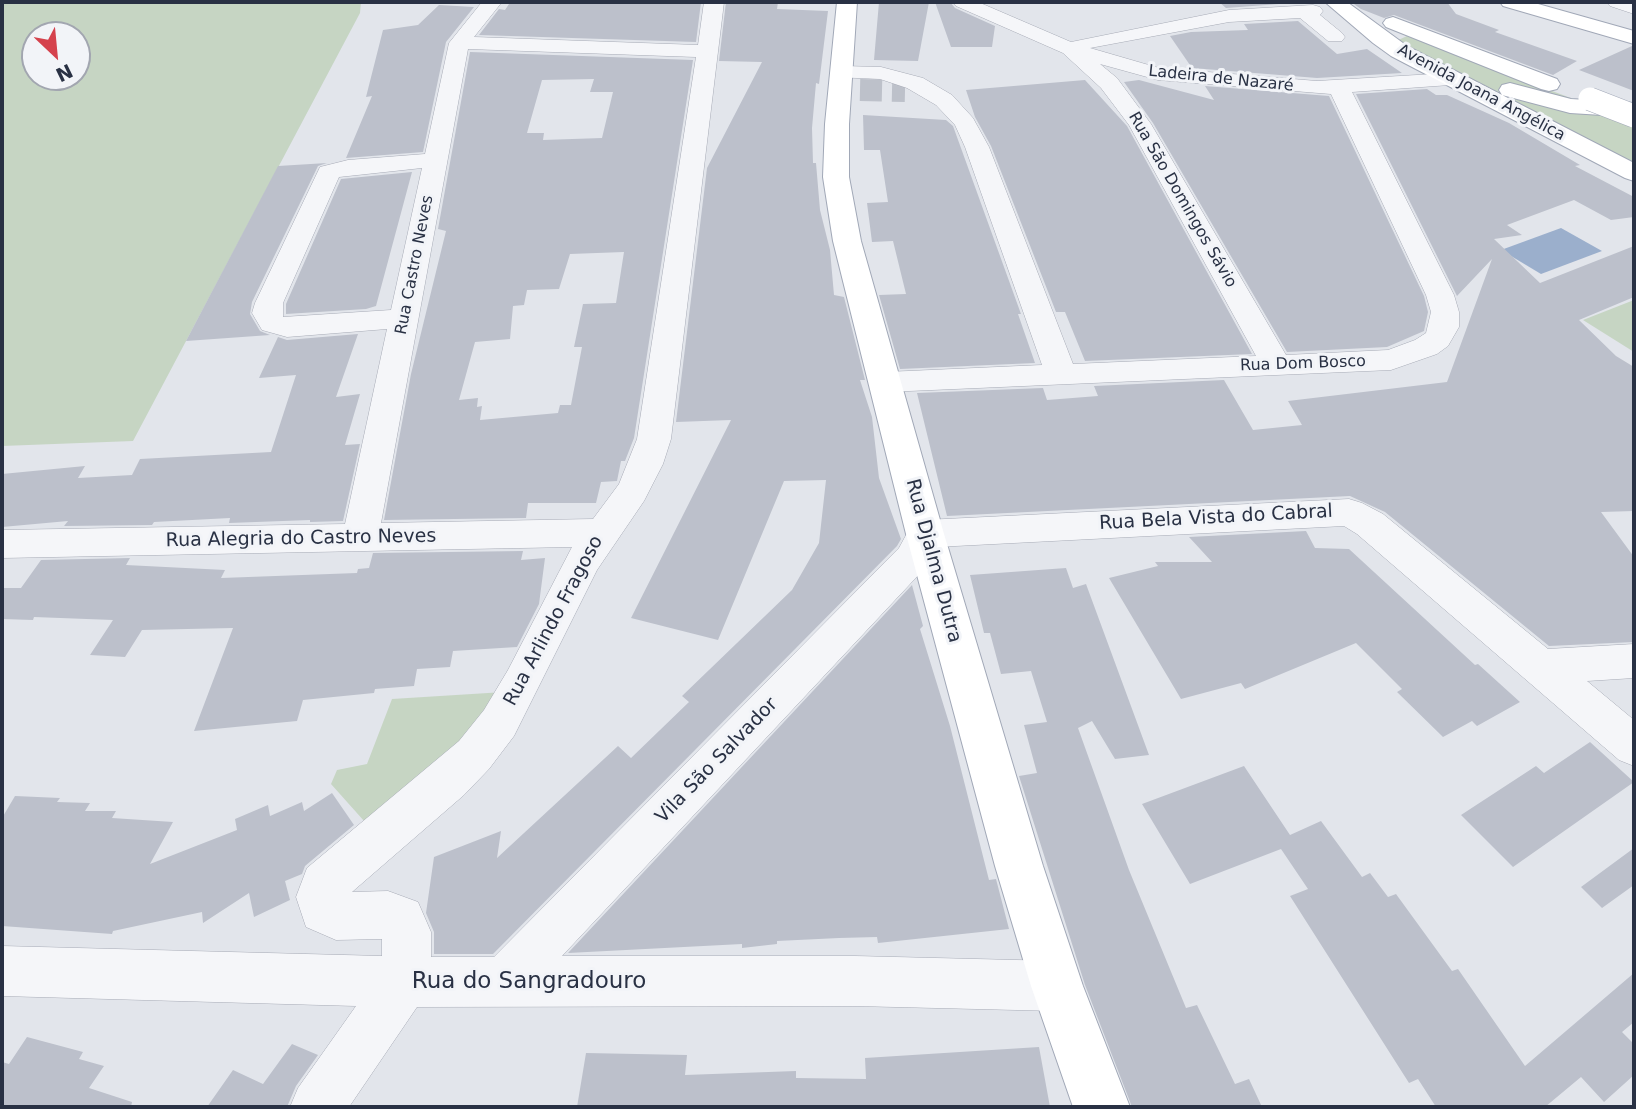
<!DOCTYPE html>
<meta charset="utf-8">
<style>
body{margin:0}
#map{position:relative;width:1636px;height:1109px;overflow:hidden;background:#e2e5eb;font-family:"DejaVu Sans",sans-serif}
canvas{display:block}
.frame{position:absolute;inset:0;border:4px solid #293144;pointer-events:none}
.north{position:absolute;left:21px;top:21px;width:70px;height:70px;box-sizing:border-box;background:#f2f4f8;border:2px solid #a2a6b0;border-radius:50%;rotate:154deg;font-size:19px;font-weight:700;line-height:28px;text-align:center;color:#293144}
.north::after{content:'';display:block;margin:auto;width:24px;height:32px;background:#d5424d;clip-path:polygon(50% 0,100% 100%,50% 72%,0 100%)}
</style>
<div id="map">
<canvas width="1636" height="1109"></canvas>
<div class="frame"></div>
<div class="north">N</div>
</div>
<script>
const context = document.querySelector('canvas').getContext('2d');
context.lineJoin = 'round';
function fill(path, color) { context.fillStyle = color; context.fill(path, 'evenodd'); }
const toPath = rows => new Path2D(rows.map(r => 'M' + r).join(''));
function trace(path, color, width, dash) { context.strokeStyle = color; context.lineWidth = width; context.lineCap = dash ? 'butt' : 'round'; context.setLineDash(dash || []); context.stroke(path); }
function label(font, color, halo, rows, align = 'center') {
  context.font = font + ' "DejaVu Sans",sans-serif'; context.lineWidth = 6; context.setLineDash([]); context.textBaseline = 'middle'; context.strokeStyle = halo; context.fillStyle = color; for (const [text, x, y, turn = 0] of rows) {
    context.save(); context.translate(x, y); context.rotate((+turn || 0) * Math.PI / 180); context.textAlign = isNaN(turn) ? turn : align; if (halo) context.strokeText(text, 0, 0); context.fillText(text, 0, 0); context.restore();
  }
}
fill(toPath([
 [2,2,361,2,360,13,133,441,2,446],
 [35,35,77,35,77,77,35,77],
 [1407,36,1634,122,1634,166,1392,43],
 [1634,300,1634,352,1583,320],
 [504,692,464,753,373,831,331,784,337,770,367,764,392,699]
]), '#c6d5c3');
fill(toPath([
 [1561,228,1602,251,1541,274,1501,250]
]), '#9bafcc');
fill(toPath([
 [515,2,701,2,696,42,479,35,499,9,505,10,509,4],
 [726,2,778,2,777,9,828,11,819,84,816,83,812,128,813,163,816,163,820,210,830,250,834,295,844,297,865,380,860,380,872,417,879,478,901,539,897,546,493,954,434,954,434,932,426,913,434,857,501,831,497,858,618,746,631,758,689,702,682,696,792,590,819,543,826,480,784,481,718,640,631,618,731,420,676,422,707,168,762,62,719,61],
 [879,2,929,2,918,61,874,60],
 [935,2,950,2,955,8,995,26,992,47,951,47],
 [1219,2,1276,2,1279,4,1226,8],
 [1351,2,1447,2,1456,14,1499,30,1495,32,1577,61,1553,75,1394,15,1384,18,1361,9],
 [439,5,474,7,446,42,423,152,346,158,372,96,366,97,383,30,418,25],
 [1298,21,1337,54,1367,49,1402,73,1317,78,1192,68,1170,36,1191,32,1248,30,1244,24],
 [1632,46,1634,91,1579,70],
 [470,52,693,60,634,438,625,461,621,461,617,481,601,482,596,503,528,503,526,518,384,520,411,374,446,231,438,229],
 [594,79,590,92,613,92,602,138,543,140,544,133,527,133,542,80],
 [624,252,616,303,583,304,574,347,582,347,571,405,560,405,558,413,480,420,482,406,477,407,478,398,459,400,475,342,510,339,513,306,524,305,527,290,559,289,570,254],
 [1085,80,1127,126,1252,354,1085,361,1065,312,1056,312,991,146,975,117,966,90],
 [1139,80,1214,100,1205,86,1329,96,1424,296,1428,312,1424,331,1387,347,1287,352,1153,123,1124,82],
 [1427,89,1436,95,1447,95,1509,123,1580,165,1575,166,1634,197,1634,217,1611,220,1574,200,1507,225,1522,235,1494,239,1540,283,1634,246,1634,297,1579,320,1616,356,1634,367,1634,511,1601,512,1634,557,1634,642,1549,646,1385,512,1350,496,947,516,917,393,1043,388,1047,400,1098,396,1094,386,1224,380,1253,430,1302,425,1288,401,1447,382,1492,259,1457,296,1356,94],
 [863,115,946,120,953,126,1021,314,1018,314,1035,363,900,369,879,295,906,294,893,241,872,242,867,203,888,202,880,150,864,150],
 [327,163,318,166,252,302,250,314,260,331,270,335,186,341,278,166],
 [412,172,376,306,366,309,286,314,286,304,341,179],
 [358,334,336,397,360,394,345,445,360,444,343,521,310,522,310,520,229,523,230,518,154,522,152,525,64,526,68,521,2,527,2,474,85,466,78,478,132,475,140,459,271,452,296,375,259,378,278,337,287,340],
 [1306,531,1315,548,1349,549,1475,665,1478,664,1520,702,1477,726,1472,721,1443,737,1397,692,1402,689,1356,643,1245,689,1241,683,1181,699,1109,578,1158,566,1155,562,1212,562,1189,537],
 [523,551,521,560,545,558,539,604,517,647,453,651,450,667,417,669,414,686,375,689,374,693,303,700,297,721,194,731,233,628,142,630,125,657,90,655,113,620,34,617,33,620,2,619,2,588,21,588,41,560,130,558,126,565,225,570,221,578,357,573,358,569,369,568,373,553],
 [1066,568,1073,588,1086,584,1149,755,1115,759,1092,721,1078,728,1129,870,1186,1008,1197,1005,1235,1084,1249,1079,1262,1107,1132,1107,1085,985,1019,776,1037,773,1024,725,1047,722,1031,671,1001,674,990,633,984,633,970,575],
 [912,585,923,626,920,629,950,726,989,880,996,879,1009,929,878,943,877,937,839,938,777,941,777,944,742,948,742,944,568,953],
 [1590,742,1634,782,1513,867,1461,815,1536,766,1544,773],
 [1244,766,1290,835,1321,821,1362,877,1370,873,1388,897,1396,894,1452,971,1458,969,1525,1066,1634,973,1634,1022,1622,1032,1634,1044,1634,1075,1604,1102,1581,1077,1545,1107,1436,1107,1418,1079,1409,1083,1290,896,1308,889,1281,849,1190,884,1142,804],
 [332,793,354,825,305,866,302,874,285,881,290,900,254,917,249,893,203,923,202,912,113,931,112,934,2,926,2,818,15,796,60,798,57,802,90,803,85,811,116,811,112,818,173,822,150,864,237,830,235,819,268,805,270,816,302,802,304,811],
 [1634,848,1634,885,1602,908,1581,887],
 [27,1037,83,1052,79,1059,104,1066,89,1088,132,1102,131,1107,2,1107,2,1062,9,1064],
 [292,1044,318,1055,296,1086,287,1107,207,1107,233,1070,263,1084],
 [1039,1047,1050,1107,577,1107,586,1053,687,1055,685,1075,796,1071,796,1078,866,1079,865,1058]
]), '#bcc0cb');
trace(toPath([
 [860,90,905,91]
]), '#bdc1ca', 22, [22, 10]);
const minor = toPath([
 [482,2,502,2,474,37,698,45,704,2,724,2,675,406,671,439,663,464,644,501,597,570,514,736,489,769,464,795,352,892,388,891,418,902,431,932,431,957,494,957,899,548,912,524,925,520,1349,499,1362,503,1383,514,1548,649,1634,644,1634,678,1587,681,1634,720,1634,766,1619,760,1357,534,1344,526,936,547,925,568,562,956,855,956,1057,961,1075,968,1082,986,1075,1004,1057,1011,855,1006,417,1007,349,1107,290,1107,298,1088,356,1006,2,996,2,946,382,956,382,939,336,940,306,927,296,897,307,868,459,741,484,710,508,670,572,547,2,558,2,530,345,524,387,329,287,337,262,330,252,313,255,303,320,167,348,160,425,154,449,43,482,2],
 [468,49,696,57,637,439,619,484,593,519,381,523,468,49],
 [422,168,391,310,283,317,283,303,339,177,422,168],
 [953,2,978,2,1071,42,1229,10,1313,5,1320,7,1323,11,1320,15,1342,33,1345,37,1342,41,1328,41,1300,18,1229,22,1090,48,1159,68,1317,81,1450,73,1458,74,1461,79,1458,84,1450,85,1352,92,1454,295,1459,312,1459,327,1448,346,1437,354,1391,370,886,392,875,389,870,382,875,375,886,372,1042,365,965,147,955,125,936,105,907,88,880,79,834,77,831,72,834,67,842,66,881,67,923,78,952,95,973,118,989,147,1073,364,1256,356,1129,125,1101,88,1063,53,956,6,953,2],
 [1100,64,1158,80,1331,94,1426,295,1431,312,1426,333,1415,340,1388,350,1286,355,1151,124,1117,78,1100,64],
 [1607,2,1634,2,1634,14,1610,6,1607,2]
]);
const major = toPath([
 [837,2,857,2,849,124,849,177,861,241,944,534,1043,866,1083,986,1130,1107,1073,1107,1031,986,995,866,906,534,833,241,823,177,825,124,837,2],
 [1325,2,1347,2,1407,46,1634,163,1634,181,1625,178,1391,56,1373,43,1325,2],
 [1500,2,1531,2,1634,31,1634,44,1503,6,1500,2],
 [1393,17,1557,79,1560,84,1557,89,1549,91,1541,89,1386,27,1383,23,1386,19,1393,17],
 [1510,83,1571,99,1634,103,1634,117,1570,113,1502,95,1499,90,1502,85,1510,83]
]);
trace(minor, '#a7abb6', 1);
trace(major, '#a1a8b7', 2);
fill(minor, '#f5f6f9');
fill(major, '#fff');
const majorBridge = toPath([
 [1590,99,1634,116]
]);
trace(majorBridge, '#a1a8b7', 24, []);
trace(majorBridge, '#fff', 23);
label('16px', '#293144', '#f2f4f8', [
 ["Ladeira de Nazaré",1221,79,6],
 ["Avenida Joana Angélica",1481,93,28],
 ["Rua São Domingos Sávio",1182,200,60],
 ["Rua Castro Neves",415,265,-79],
 ["Rua Dom Bosco",1303,364,-2]
]);
label('19px', '#293144', '#f2f4f8', [
 ["Rua Bela Vista do Cabral",1216,518,-3],
 ["Rua Alegria do Castro Neves",301,539,-1],
 ["Rua Djalma Dutra",933,561,75],
 ["Rua Arlindo Fragoso",554,621,-62],
 ["Vila São Salvador",717,761,-46]
]);
label('23px', '#293144', '#f2f4f8', [
 ["Rua do Sangradouro",529,982]
]);
</script>
